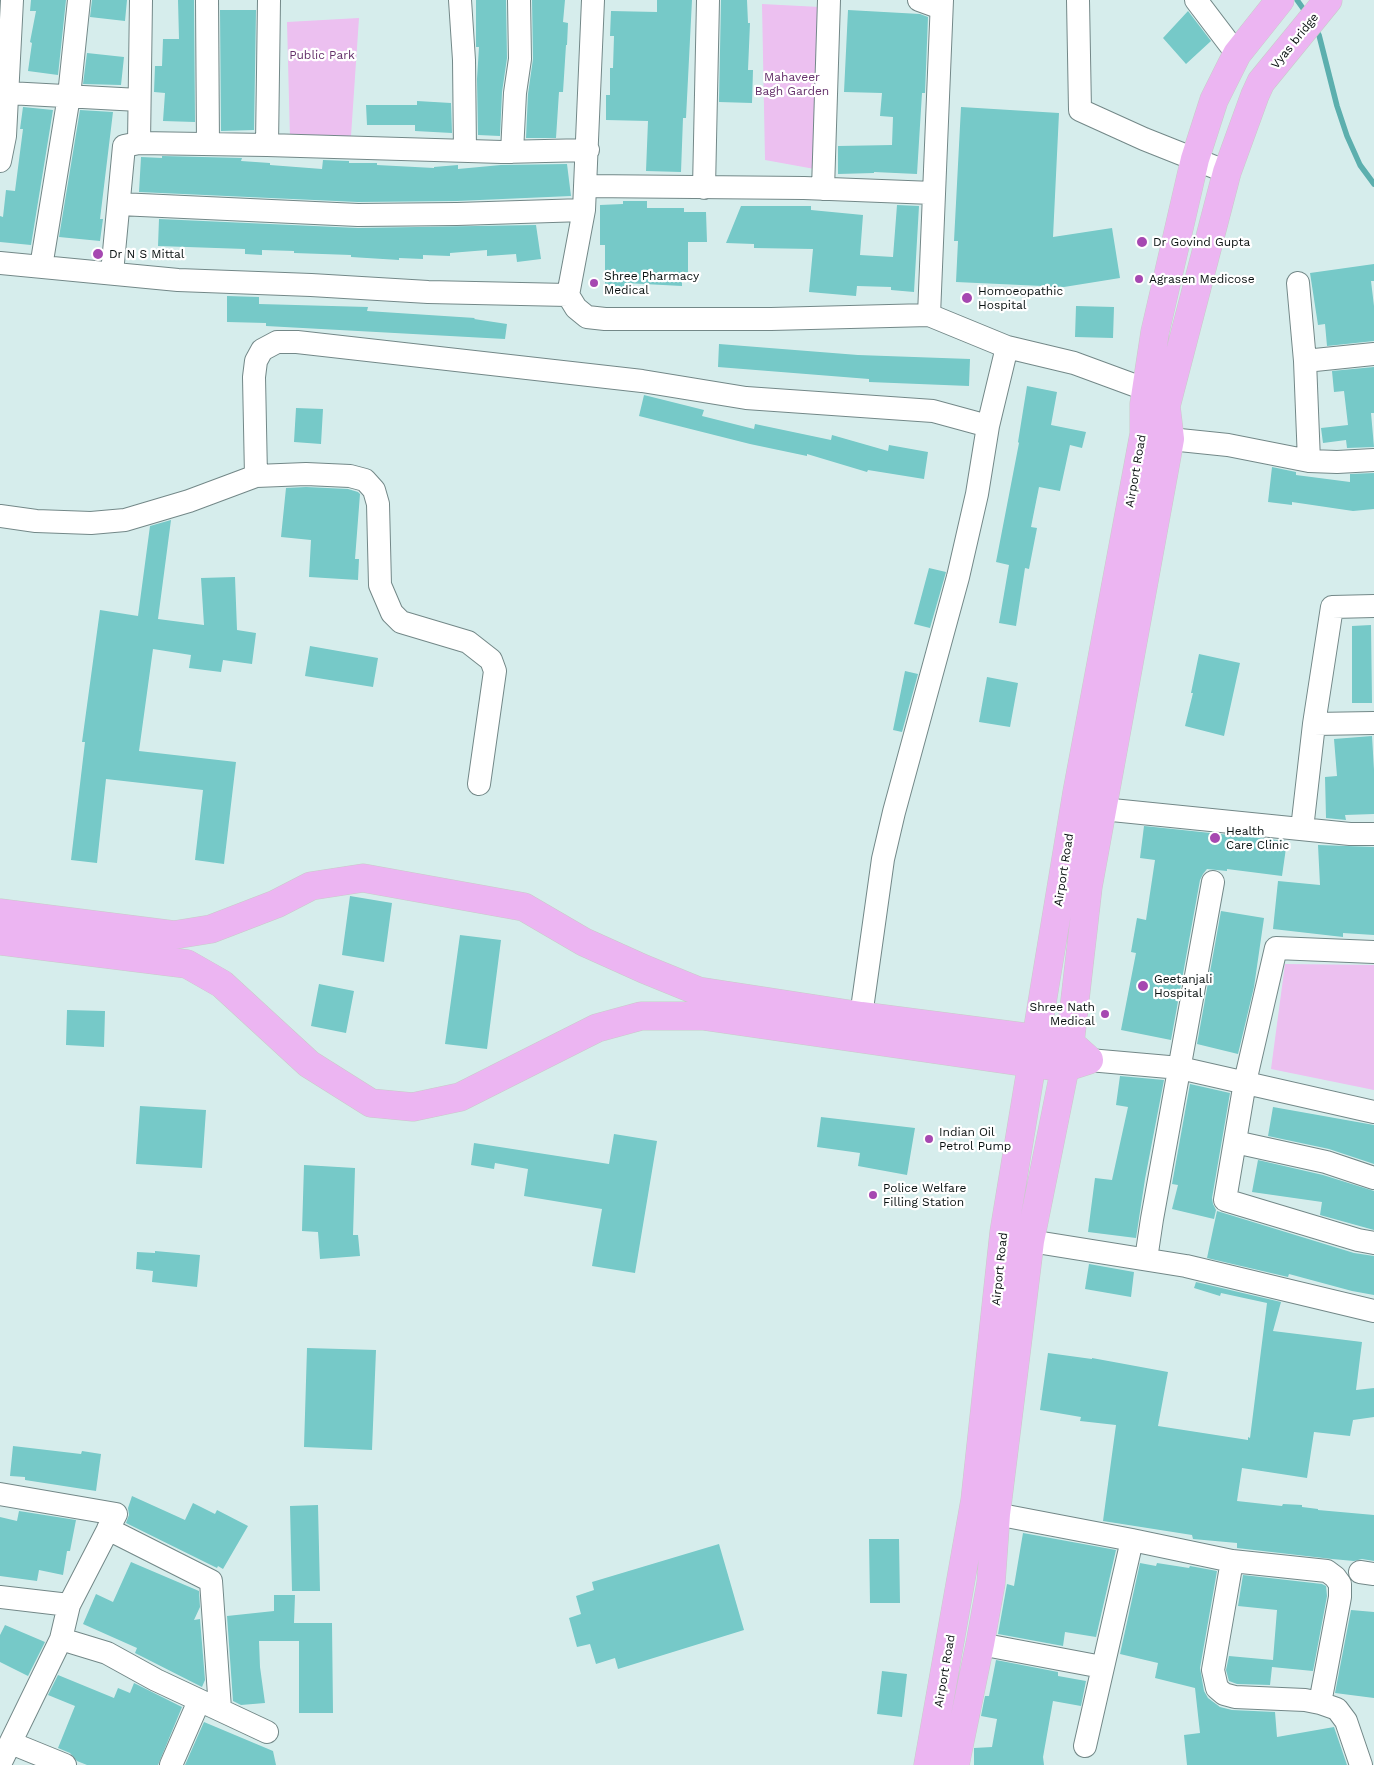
<!DOCTYPE html>
<style>
body{margin:0}
canvas{display:block;background:#d6edec}
</style>
<canvas width="1374" height="1765"></canvas>
<script>
const context = document.querySelector('canvas').getContext('2d');
context.lineJoin = 'round';
function fill(path, color) { context.fillStyle = color; context.fill(path, 'evenodd'); }
const toPath = rows => new Path2D(rows.map(r => 'M' + r).join(''));
function trace(path, color, width, dash) { context.strokeStyle = color; context.lineWidth = width; context.lineCap = dash ? 'butt' : 'round'; context.setLineDash(dash || []); context.stroke(path); }
function label(font, color, halo, rows, align = 'center') {
  context.font = font + ' "Work Sans",sans-serif'; context.lineWidth = 4.5; context.setLineDash([]); context.textBaseline = 'middle'; context.strokeStyle = halo; context.fillStyle = color; for (const [text, x, y, turn = 0] of rows) {
    context.save(); context.translate(x, y); context.rotate((+turn || 0) * Math.PI / 180); context.textAlign = isNaN(turn) ? turn : align; if (halo) context.strokeText(text, 0, 0); context.fillText(text, 0, 0); context.restore();
  }
}
fill(toPath([
 [762,4,820,7,820,170,765,160],
 [359,18,351,136,290,139,287,22],
 [1285,964,1374,965,1374,1090,1271,1069]
]), '#ecc0f0');
trace(toPath([
 [1297,0,1307,14],
 [1315,28,1319,35,1337,106,1347,136,1360,165,1374,184]
]), '#5cafae', 5.5);
fill(toPath([
 [31,0,66,0,58,75,28,71,32,43,30,42,36,11,30,11],
 [92,0,127,0,125,21,90,17],
 [178,0,194,0,195,122,163,121,165,93,154,92,155,66,162,66,163,39,179,39],
 [476,0,506,0,507,58,502,92,500,136,478,135,477,79,479,47,476,47],
 [532,0,565,0,563,22,568,23,567,45,566,45,563,92,559,92,556,138,526,138,528,94,533,59],
 [657,0,692,0,686,118,683,118,681,172,646,171,648,121,606,120,606,95,610,95,610,68,613,68,614,36,610,36,611,11,657,12],
 [721,0,747,0,748,23,750,23,748,70,753,70,752,103,719,102],
 [220,10,256,10,254,130,221,131],
 [848,10,920,14,928,17,925,93,922,93,917,174,874,172,874,173,838,174,838,146,892,145,893,117,880,116,882,93,844,92],
 [1188,11,1211,41,1186,64,1163,38],
 [87,53,124,57,121,85,83,84],
 [417,101,451,103,452,133,415,131,415,125,367,125,366,105,417,105],
 [23,107,53,110,31,245,0,242,0,216,3,217,6,190,15,191,23,129,20,129],
 [961,107,1059,113,1053,237,1112,228,1120,278,1064,287,956,282,958,241,954,241],
 [80,110,113,112,100,219,103,219,100,241,59,237],
 [162,156,242,158,241,161,270,163,270,165,322,169,323,160,349,161,349,163,377,163,377,165,434,168,434,167,458,165,458,169,501,165,567,164,571,196,457,201,358,202,139,192,141,157,162,158],
 [623,201,647,201,647,208,684,208,684,212,706,212,707,242,688,242,688,272,682,272,682,286,625,283,624,289,605,289,605,245,600,245,600,205,623,204],
 [897,205,919,206,914,292,891,290,891,287,857,286,856,296,809,292,813,249,754,248,754,244,726,243,741,206,811,206,811,210,863,215,860,255,893,257],
 [159,219,358,228,536,225,541,259,517,262,516,254,487,256,487,250,450,253,450,256,423,255,423,259,399,258,399,260,351,257,351,255,294,253,294,251,262,250,262,255,245,254,245,249,158,246],
 [1374,264,1374,281,1371,281,1374,306,1374,341,1327,346,1325,324,1318,325,1310,273],
 [227,296,259,297,259,304,368,307,367,311,475,318,474,319,507,324,505,339,266,326,266,323,227,322],
 [1076,306,1114,307,1113,338,1075,337],
 [719,344,858,355,970,359,969,386,869,382,869,379,718,367],
 [1374,367,1374,413,1371,413,1374,447,1347,448,1346,440,1323,443,1321,428,1348,425,1344,391,1334,392,1332,371],
 [1027,386,1057,392,1051,425,1086,432,1082,448,1070,445,1060,491,1039,487,1031,527,1037,528,1029,569,1025,568,1016,626,999,623,1009,565,996,562,1019,443,1018,442],
 [644,395,704,410,702,416,754,429,755,424,831,440,832,435,888,451,889,445,928,452,924,479,868,470,867,472,807,454,807,456,750,444,639,416],
 [296,408,323,409,321,444,294,442],
 [1272,467,1296,472,1296,475,1350,482,1350,474,1374,473,1374,509,1353,511,1292,502,1292,505,1268,502],
 [306,487,348,489,358,492,360,494,355,559,359,559,358,580,309,577,311,540,281,537,286,488],
 [171,520,158,619,204,625,201,578,235,577,237,630,256,633,252,664,223,660,221,672,189,668,191,655,153,649,139,751,236,762,224,864,195,860,203,790,106,779,97,863,71,860,85,742,82,742,100,610,138,616,150,526],
 [929,568,946,572,930,628,914,624],
 [1371,625,1372,703,1352,703,1352,626],
 [310,646,378,658,373,687,305,676],
 [1199,654,1240,663,1224,736,1185,726,1193,693,1191,693],
 [905,671,918,674,902,732,893,730],
 [987,677,1018,683,1010,727,979,722],
 [1372,736,1374,770,1374,814,1345,815,1346,820,1326,818,1325,777,1337,776,1334,739],
 [1144,826,1287,841,1282,876,1227,869,1227,871,1207,869,1203,874,1200,880,1171,1040,1121,1030,1136,953,1131,952,1137,918,1146,920,1155,860,1140,858],
 [1318,845,1374,847,1374,935,1343,933,1343,937,1273,929,1278,881,1320,885],
 [350,896,392,903,384,962,342,955],
 [1221,911,1264,918,1254,987,1238,1054,1197,1044],
 [460,935,501,940,487,1049,445,1044],
 [319,984,354,991,346,1033,311,1026],
 [67,1010,105,1011,104,1047,66,1045],
 [1120,1076,1164,1080,1145,1179,1136,1238,1088,1232,1095,1178,1112,1180,1128,1107,1116,1105],
 [1190,1084,1230,1093,1212,1198,1213,1204,1216,1210,1214,1219,1172,1209,1178,1185,1172,1184],
 [140,1106,206,1110,202,1168,136,1164],
 [1273,1107,1374,1125,1374,1164,1329,1149,1268,1136],
 [821,1117,915,1128,907,1175,858,1166,860,1153,817,1147],
 [614,1134,657,1141,635,1273,592,1266,602,1209,524,1196,528,1169,495,1163,494,1169,471,1165,474,1143,609,1164],
 [1258,1160,1323,1175,1374,1191,1374,1230,1320,1215,1322,1202,1252,1192],
 [304,1165,355,1168,353,1235,358,1235,360,1256,320,1259,318,1232,302,1231],
 [1217,1211,1354,1253,1374,1256,1374,1295,1352,1291,1289,1274,1288,1277,1207,1258],
 [155,1251,200,1255,197,1287,152,1282,153,1271,136,1269,137,1252,155,1253],
 [1089,1264,1134,1272,1131,1297,1085,1289],
 [1196,1282,1281,1302,1273,1331,1362,1342,1356,1390,1374,1388,1374,1417,1353,1420,1350,1436,1314,1432,1307,1478,1242,1468,1237,1501,1282,1506,1283,1504,1302,1505,1302,1507,1318,1509,1318,1510,1374,1515,1374,1561,1362,1559,1354,1561,1332,1559,1237,1548,1237,1543,1193,1539,1192,1535,1103,1521,1116,1425,1080,1421,1081,1417,1040,1410,1048,1353,1092,1359,1092,1358,1168,1372,1158,1426,1248,1440,1248,1437,1250,1438,1267,1303,1221,1293,1220,1296,1194,1288],
 [307,1348,376,1350,372,1450,304,1447],
 [13,1446,81,1454,82,1451,101,1454,96,1491,25,1480,25,1477,10,1476],
 [132,1496,185,1520,193,1503,215,1514,217,1510,248,1526,223,1569,218,1566,217,1568,126,1523,129,1515,128,1508],
 [318,1505,320,1591,292,1591,290,1506],
 [19,1511,76,1520,70,1551,67,1551,63,1575,39,1570,37,1581,0,1576,0,1517,17,1521],
 [1023,1533,1116,1550,1096,1637,1065,1632,1063,1646,998,1634,1007,1584,1014,1586],
 [869,1539,899,1539,900,1603,870,1603],
 [719,1544,744,1630,618,1669,615,1658,596,1664,590,1644,577,1647,569,1618,581,1614,576,1596,594,1590,592,1582],
 [131,1562,199,1591,200,1607,194,1620,200,1619,205,1680,202,1687,135,1653,137,1648,83,1624,96,1594,113,1602],
 [1140,1563,1156,1566,1157,1563,1189,1568,1190,1566,1217,1571,1200,1668,1204,1691,1208,1698,1220,1707,1232,1710,1275,1712,1277,1737,1334,1727,1347,1765,1187,1765,1184,1735,1200,1733,1195,1688,1155,1678,1158,1663,1120,1654],
 [1243,1575,1322,1584,1326,1586,1327,1596,1313,1671,1272,1667,1270,1685,1237,1684,1229,1681,1226,1670,1229,1656,1273,1660,1277,1610,1238,1606],
 [274,1595,295,1595,294,1623,332,1623,333,1713,299,1713,299,1641,259,1641,260,1667,265,1703,241,1705,233,1701,227,1616,274,1611],
 [1351,1610,1374,1612,1374,1698,1335,1693],
 [5,1625,45,1642,28,1676,0,1662,0,1635],
 [996,1660,1058,1672,1058,1676,1086,1681,1081,1706,1053,1701,1043,1757,1044,1765,974,1765,974,1748,992,1747,997,1719,981,1716,985,1696,989,1696],
 [882,1671,907,1674,902,1717,877,1714],
 [58,1675,114,1698,118,1688,130,1693,134,1683,182,1707,158,1765,87,1765,77,1761,70,1753,58,1748,75,1706,48,1695],
 [204,1722,273,1751,276,1765,185,1765]
]), '#76c9c8');
const street = toPath([
 [207,0,208,144],
 [460,0,464,60,465,151],
 [593,0,584,210,568,295,576,308,587,317,605,319,771,319,929,315,1007,347,1074,363,1161,395],
 [919,0,941,8],
 [1078,0,1080,110,1144,139,1227,172],
 [1196,0,1237,54],
 [8,93,139,100],
 [139,143,141,0],
 [267,145,269,0],
 [512,152,515,93,520,59,519,0],
 [0,161,5,136,12,0],
 [585,186,804,188,933,193],
 [704,188,708,0],
 [823,189,829,0],
 [119,204,358,215,457,214,584,210],
 [0,263,178,280,311,285,428,292,568,295],
 [41,267,69,96,79,0],
 [112,273,124,146,139,143,267,145,502,152,588,150],
 [1298,283,1305,361,1309,461],
 [929,315,942,0],
 [1305,361,1374,354],
 [988,426,1007,347],
 [1170,439,1228,445,1309,461,1337,462,1374,460],
 [256,476,254,377,256,361,262,350,277,342,297,342,642,381,746,398,933,411,988,426,977,494,958,577,894,812,883,859,861,1016],
 [0,516,36,521,91,523,125,520,189,501,256,476,306,474,350,476,365,480,374,490,378,504,380,585,392,613,401,622,468,642,491,660,495,671,479,784],
 [1314,724,1374,723],
 [1102,809,1350,834,1374,834],
 [1302,829,1314,724,1332,607,1374,606],
 [1374,952,1276,948,1245,1082,1225,1200,1358,1240,1374,1243],
 [1089,1060,1180,1068,1374,1112],
 [1235,1142,1326,1162,1374,1178],
 [1013,1235,1030,1241,1186,1266,1374,1311],
 [1146,1259,1152,1219,1213,882],
 [0,1494,116,1514,69,1605,61,1639,0,1764],
 [996,1514,1132,1540,1232,1561,1327,1571,1335,1577,1340,1584,1340,1597,1320,1703],
 [108,1529,211,1581,220,1709],
 [1232,1561,1213,1670,1217,1688,1224,1694,1235,1697,1305,1700,1320,1703,1337,1709,1346,1721,1361,1765],
 [1360,1572,1374,1574],
 [0,1597,69,1605],
 [61,1639,107,1653,156,1680,267,1732],
 [980,1644,1102,1667],
 [11,1743,65,1765],
 [1085,1746,1132,1540],
 [171,1765,199,1701]
]);
const primary = toPath([
 [0,913,174,935,211,929,276,904,311,886,363,878,524,907,584,942,644,969,698,991,861,1016,1070,1043,1089,1060,1064,1068,703,1016,641,1016,597,1028,460,1097,413,1107,371,1103,309,1064,222,984,187,964,0,941],
 [928,1765,975,1500,1004,1232,1077,792,1144,434,1144,404,1155,332,1195,159,1214,100,1237,54,1280,0],
 [955,1765,980,1644,991,1583,996,1514,1030,1241,1070,1043,1088,887,1170,439,1166,406,1227,172,1255,95,1261,82,1328,0]
]);
trace(street, '#738888', 24);
trace(primary, '#c9caca', 29);
trace(street, '#fff', 22);
trace(primary, '#ecb5f2', 28);
for (const [x, y, r, color] of [
 [1142,242,6,"#a648b1"],
 [98,254,6,"#a648b1"],
 [1139,279,5,"#a648b1"],
 [594,283,5,"#a648b1"],
 [967,298,6,"#a648b1"],
 [1215,838,6,"#a648b1"],
 [1143,986,6,"#a648b1"],
 [1105,1014,5,"#a648b1"],
 [929,1139,5,"#a648b1"],
 [873,1195,5,"#a648b1"]
]) { const dot = new Path2D(); dot.arc(x, y, r, 0, 2 * Math.PI); context.fillStyle = color; context.fill(dot); trace(dot, '#fff', 2); }
label('12px', '#081010', '#fff', [
 ["Vyas bridge",1295,41,-51],
 ["Airport Road",1136,471,-80],
 ["Airport Road",1064,870,-81],
 ["Airport Road",1000,1269,-84],
 ["Airport Road",945,1671,-80]
]);
label('12px', '#65316b', '#fff', [
 ["Public Park",322,55],
 ["Mahaveer",792,77],
 ["Bagh Garden",792,91]
]);
label('12px', '#081010', '#fff', [
 ["Dr Govind Gupta",1153,242],
 ["Dr N S Mittal",109,254],
 ["Shree Pharmacy",604,276],
 ["Medical",604,290],
 ["Agrasen Medicose",1149,279],
 ["Homoeopathic",978,291],
 ["Hospital",978,305],
 ["Health",1226,831],
 ["Care Clinic",1226,845],
 ["Geetanjali",1154,979],
 ["Hospital",1154,993],
 ["Shree Nath",1095,1007,"right"],
 ["Medical",1095,1021,"right"],
 ["Indian Oil",939,1132],
 ["Petrol Pump",939,1146],
 ["Police Welfare",883,1188],
 ["Filling Station",883,1202]
], 'left');
</script>
